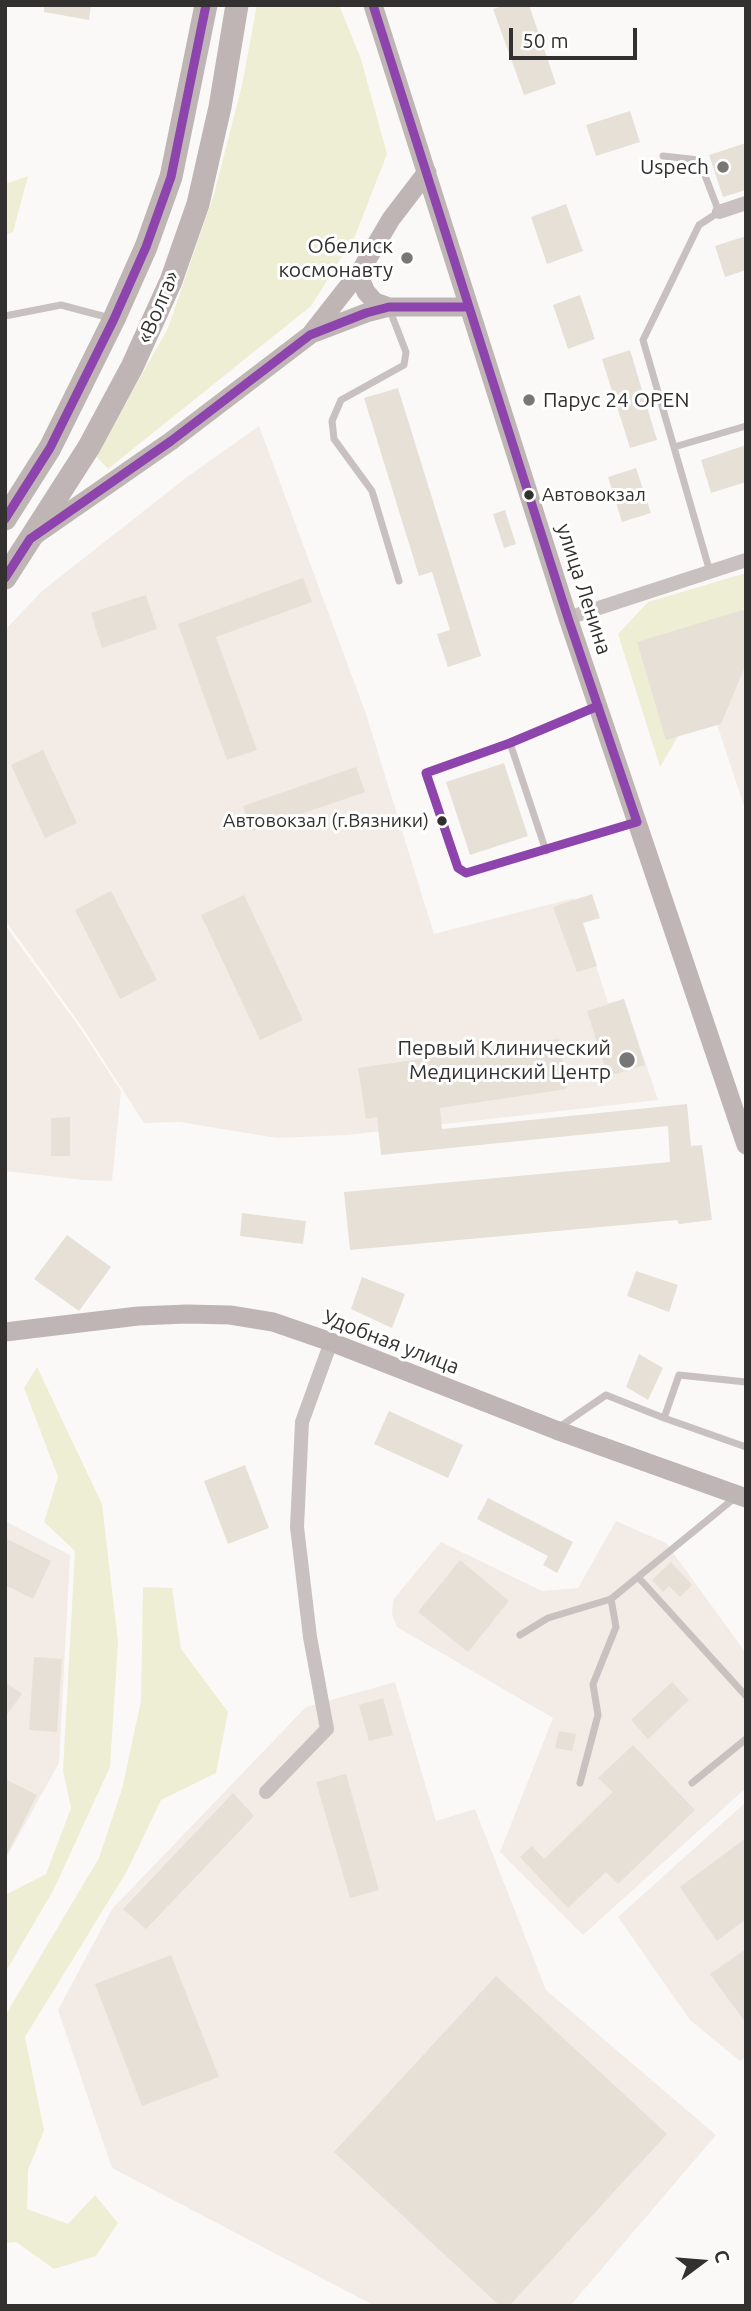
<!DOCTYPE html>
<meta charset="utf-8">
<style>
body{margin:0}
#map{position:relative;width:751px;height:2311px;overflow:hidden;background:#fbf9f7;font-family:Ubuntu,sans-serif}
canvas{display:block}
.frame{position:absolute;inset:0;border:7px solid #32312f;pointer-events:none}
.north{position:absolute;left:667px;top:2227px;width:70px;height:70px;-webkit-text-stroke:5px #fff;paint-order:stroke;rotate:74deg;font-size:19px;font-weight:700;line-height:28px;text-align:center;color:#32312f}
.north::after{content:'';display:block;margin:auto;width:24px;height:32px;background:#32312f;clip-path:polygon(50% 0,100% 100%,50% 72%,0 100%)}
.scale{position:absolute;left:509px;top:28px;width:128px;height:32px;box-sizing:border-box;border:4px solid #32312f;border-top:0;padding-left:9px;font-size:21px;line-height:24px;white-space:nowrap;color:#32312f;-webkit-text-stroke:5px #fff;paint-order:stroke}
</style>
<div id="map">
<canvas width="751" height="2311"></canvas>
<div class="frame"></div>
<div class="north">С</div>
<div class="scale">50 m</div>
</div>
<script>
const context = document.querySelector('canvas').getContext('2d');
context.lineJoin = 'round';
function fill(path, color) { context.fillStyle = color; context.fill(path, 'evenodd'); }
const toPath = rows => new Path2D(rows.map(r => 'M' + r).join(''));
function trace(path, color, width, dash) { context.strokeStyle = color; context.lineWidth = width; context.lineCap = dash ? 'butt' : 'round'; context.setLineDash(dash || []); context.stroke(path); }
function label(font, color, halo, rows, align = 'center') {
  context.font = font + ' Ubuntu,sans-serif'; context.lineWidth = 6; context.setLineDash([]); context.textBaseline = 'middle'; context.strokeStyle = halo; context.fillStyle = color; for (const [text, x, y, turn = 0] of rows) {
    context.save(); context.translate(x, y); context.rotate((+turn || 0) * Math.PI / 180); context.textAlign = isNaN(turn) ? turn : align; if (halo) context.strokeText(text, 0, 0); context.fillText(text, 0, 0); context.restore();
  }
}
fill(toPath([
 [259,426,366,714,434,934,574,898,608,1003,624,999,658,1100,347,1135,277,1138,180,1122,144,1123,82,1027,5,920,5,630,42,591,187,477],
 [746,642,746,812,714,715],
 [5,925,80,1028,121,1091,112,1181,83,1180,5,1171],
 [5,1521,70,1555,59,1763,5,1860],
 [616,1521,666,1543,746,1653,746,1788,583,1935,500,1852,553,1718,397,1627,392,1614,393,1600,441,1542,542,1591,578,1588],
 [395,1682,436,1821,475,1809,546,1990,716,2135,570,2306,375,2306,112,2168,58,2010,112,1909,306,1707],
 [746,1802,746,2057,740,2061,690,2020,618,1917]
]), '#f3ebe6');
fill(toPath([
 [257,5,339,5,361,59,387,154,355,236,311,306,108,469,96,456,168,328,214,194,242,85],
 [28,176,13,232,5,235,5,184],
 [746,573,746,603,708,685,660,767,618,634,648,602],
 [37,1367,102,1504,118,1642,110,1767,54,1889,5,1973,5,1895,46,1874,71,1808,63,1771,75,1551,44,1522,58,1477,24,1388],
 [143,1587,172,1588,181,1649,228,1712,216,1773,161,1800,127,1871,25,2037,44,2130,28,2170,27,2209,68,2224,95,2195,118,2223,96,2256,54,2269,16,2242,5,2243,5,2016,99,1858,122,1789,141,1701]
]), '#eeeed4');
fill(toPath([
 [44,5,91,5,89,20,44,12],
 [505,5,529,5,556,84,524,95,493,9],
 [630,111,640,142,596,156,586,125],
 [746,143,746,190,723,197,709,155],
 [566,204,583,251,547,264,531,217],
 [746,236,746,270,725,277,715,246],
 [580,295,595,339,568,349,553,305],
 [630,350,657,440,630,448,602,359],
 [398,388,481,656,448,667,437,634,450,630,432,572,419,576,364,398],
 [746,445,746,482,711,493,701,460],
 [636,468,651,513,622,522,608,477],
 [505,510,516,544,504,548,493,514],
 [303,578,312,602,216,637,257,750,227,760,178,624],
 [146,595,157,629,102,648,91,613],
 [746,609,746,664,721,724,666,740,637,642],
 [43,750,77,823,45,838,11,765],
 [504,763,528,836,470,855,446,782],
 [356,767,365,792,252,831,243,806],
 [111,891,157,980,120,999,75,910],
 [592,894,600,918,583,923,597,966,577,972,553,907],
 [244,895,303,1020,260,1040,201,915],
 [624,999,645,1065,608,1076,587,1011],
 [559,1039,567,1089,440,1108,442,1129,687,1104,691,1146,702,1145,712,1220,679,1224,677,1220,350,1250,344,1192,670,1162,668,1126,381,1155,377,1117,366,1119,358,1068],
 [70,1117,70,1156,51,1156,51,1118],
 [242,1213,306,1221,303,1244,240,1236],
 [67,1235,111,1267,79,1311,34,1279],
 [636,1271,678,1285,669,1312,627,1296],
 [362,1277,405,1294,392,1328,351,1309],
 [639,1354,663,1368,648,1400,626,1387],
 [389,1411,463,1445,448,1478,374,1444],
 [245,1465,269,1528,228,1544,204,1481],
 [488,1498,573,1542,557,1573,543,1565,548,1556,477,1519],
 [5,1538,51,1561,33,1599,5,1585],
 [460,1560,509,1601,468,1652,418,1612],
 [671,1562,692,1585,680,1597,669,1586,663,1592,652,1580],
 [34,1657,62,1659,57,1732,29,1730],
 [5,1682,22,1694,5,1717],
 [672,1682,689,1700,648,1739,631,1720],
 [383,1698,393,1735,369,1741,359,1705],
 [559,1731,576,1734,572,1751,555,1748],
 [633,1745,695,1810,618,1884,606,1872,568,1908,520,1857,532,1846,544,1859,613,1792,598,1778],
 [346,1774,379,1890,350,1898,316,1782],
 [5,1779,37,1795,5,1858],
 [233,1793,254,1816,146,1929,123,1909],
 [746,1838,746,1919,717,1941,680,1887],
 [746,1949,746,2023,710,1974],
 [171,1955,219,2077,142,2106,95,1984],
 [496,1976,667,2134,509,2306,500,2306,334,2152]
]), '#e7e0d7');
trace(toPath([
 [663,156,699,160,719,212,699,225,643,340,710,572],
 [389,308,406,352,404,365,341,400,332,421,334,439,372,491,399,581],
 [5,316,61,305,110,318],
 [674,447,746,426],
 [597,707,510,743,426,773,449,845,458,868,466,873,637,823],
 [510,743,546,851],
 [664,1418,746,1447],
 [558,1428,606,1395,664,1418,679,1375,746,1382],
 [638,1577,746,1696],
 [520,1635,548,1618,611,1599,737,1496],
 [580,1783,598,1715,593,1684,616,1627,611,1599],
 [692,1783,746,1739]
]), '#c9c0c0', 7);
trace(toPath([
 [719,212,746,203],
 [568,618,746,560],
 [266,1792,327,1729,310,1637,297,1527,302,1422,331,1342]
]), '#c9c0c0', 14);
trace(toPath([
 [373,5,568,618,746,1145],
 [361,270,362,283,366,292,375,302,389,307],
 [311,334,366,313,389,307,469,307],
 [34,536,171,441,310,335,361,270,391,219,427,172],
 [5,1332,138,1316,187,1314,230,1315,273,1322,331,1342,556,1430,746,1498]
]), '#bfb5b5', 19);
trace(toPath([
 [5,519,50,448,114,319,146,247,171,177,206,5],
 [5,578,89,447,132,367,171,281,198,204,220,107,237,5]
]), '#beb5b4', 23);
trace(toPath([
 [373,5,568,618,637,822,466,873,458,868,426,773],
 [5,519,50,448,114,319,146,247,171,177,206,5],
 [5,578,30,539,171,441,310,335,366,313,389,307,469,307],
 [426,773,510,743,598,706]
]), '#8e44ad', 9);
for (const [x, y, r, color] of [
 [723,167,7,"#787775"],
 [407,258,7,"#787775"],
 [529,400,7,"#787775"],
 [529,495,6,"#32312f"],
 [442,821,6,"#32312f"],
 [627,1060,9,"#787775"]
]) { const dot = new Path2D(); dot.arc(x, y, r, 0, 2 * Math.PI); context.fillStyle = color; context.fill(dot); trace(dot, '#fff', 2.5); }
label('19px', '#32312f', '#fff', [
 ["Автовокзал",542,495],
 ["Автовокзал (г.Вязники)",429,821,"right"]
], 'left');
label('21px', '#32312f', '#fff', [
 ["Uspech",709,167],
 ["Обелиск",393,246],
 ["космонавту",393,270],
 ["Парус 24 OPEN",543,400,"left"],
 ["Первый Клинический",611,1048],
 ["Медицинский Центр",611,1072]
], 'right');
label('21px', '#32312f', '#fff', [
 ["«Волга»",158,307,-67],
 ["улица Ленина",584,589,72],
 ["Удобная улица",391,1342,21]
]);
</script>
